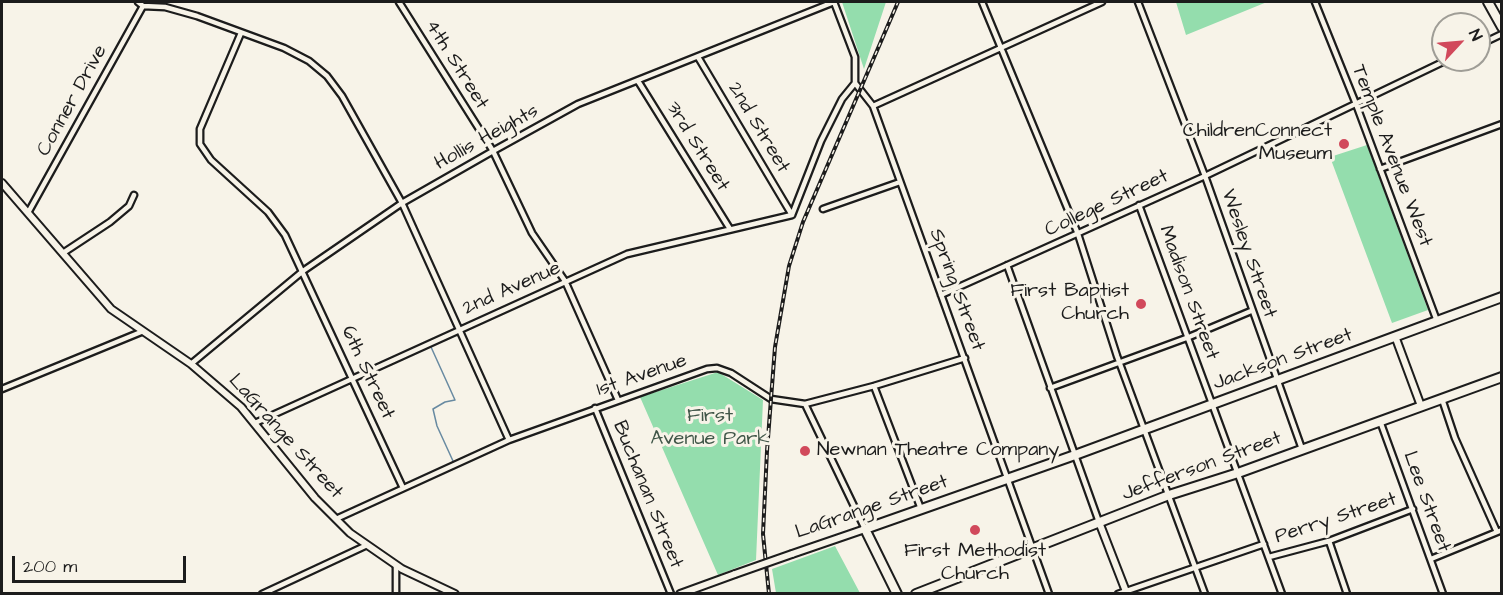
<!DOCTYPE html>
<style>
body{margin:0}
#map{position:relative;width:1503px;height:595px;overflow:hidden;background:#f7f3e8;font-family:"Architects Daughter",sans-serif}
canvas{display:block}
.frame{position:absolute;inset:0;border:3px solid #1c1c1c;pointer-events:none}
.north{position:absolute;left:1431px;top:12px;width:60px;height:60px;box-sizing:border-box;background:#f7f3e8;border:2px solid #9f9d96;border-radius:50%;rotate:64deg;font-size:16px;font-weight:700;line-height:24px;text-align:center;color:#1c1c1c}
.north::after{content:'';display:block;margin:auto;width:21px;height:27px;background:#d1495b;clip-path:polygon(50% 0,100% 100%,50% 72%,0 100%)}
.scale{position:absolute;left:12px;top:556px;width:174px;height:27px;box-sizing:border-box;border:3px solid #1c1c1c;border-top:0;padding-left:8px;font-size:18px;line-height:21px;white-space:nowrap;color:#1c1c1c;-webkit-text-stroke:4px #f7f3e8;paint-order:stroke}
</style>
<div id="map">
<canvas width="1503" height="595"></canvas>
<div class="frame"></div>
<div class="north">N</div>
<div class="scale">200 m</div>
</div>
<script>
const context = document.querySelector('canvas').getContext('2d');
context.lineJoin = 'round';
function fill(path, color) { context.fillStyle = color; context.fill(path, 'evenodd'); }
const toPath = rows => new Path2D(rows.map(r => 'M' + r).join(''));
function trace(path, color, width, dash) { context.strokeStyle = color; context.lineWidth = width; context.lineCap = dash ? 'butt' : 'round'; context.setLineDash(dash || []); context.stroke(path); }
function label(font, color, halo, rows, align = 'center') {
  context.font = font + ' "Architects Daughter",sans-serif'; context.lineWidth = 6; context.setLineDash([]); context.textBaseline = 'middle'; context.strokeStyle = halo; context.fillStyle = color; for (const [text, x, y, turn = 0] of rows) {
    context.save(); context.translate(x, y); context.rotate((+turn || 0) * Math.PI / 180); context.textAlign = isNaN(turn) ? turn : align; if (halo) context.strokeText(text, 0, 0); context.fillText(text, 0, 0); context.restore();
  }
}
fill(toPath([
 [842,2,886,2,864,69],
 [1176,2,1267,2,1186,35],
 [1367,145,1428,310,1392,323,1330,157],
 [718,372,763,400,756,560,718,575,640,397],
 [835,546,860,593,776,593,772,569]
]), '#94ddad');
trace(toPath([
 [431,347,455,400,445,402,433,409,437,426,453,461]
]), '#688aa1', 1.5);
const minor = toPath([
 [138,2,143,6,165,7,197,16,284,48,309,61,327,76,342,96,402,203,509,440],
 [399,2,493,151,532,233,565,281,618,400],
 [834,2,855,57,855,83,873,106,1049,594],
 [982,2,1078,234,1117,356,1205,594],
 [1138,2,1205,176,1302,449],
 [1315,2,1356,104,1437,321],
 [241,33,200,129,200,144,211,160,268,212,285,235,403,488],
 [1479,45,1502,34],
 [698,57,792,215],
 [638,81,730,229],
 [873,106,1102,2],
 [1380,169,1502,124],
 [1139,205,1282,594],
 [823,209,900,182],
 [29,211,143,6],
 [792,215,821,141,842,99,855,83],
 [63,253,110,222,129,206,134,195],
 [1007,265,1099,522],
 [941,295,1205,176,1447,60],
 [191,364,303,271,402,203,493,151,578,104,834,2],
 [874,386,921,509],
 [1050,388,1189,337,1251,311],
 [2,389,141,332],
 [1442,399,1455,438,1497,532],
 [805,404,865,529],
 [595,408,671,594],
 [1380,421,1443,594],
 [255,423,627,254,792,215],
 [336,519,509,440,707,369,717,368,731,373,771,399,805,404,874,386,965,358],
 [1329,541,1347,594],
 [1269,557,1329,541,1413,509],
 [1431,559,1502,530],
 [396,565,396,594],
 [262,594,365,546],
 [1118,594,1264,544]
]);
const tertiary = toPath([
 [2,183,111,309,191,364,241,407,315,498,350,533,402,569,455,594],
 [1395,336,1421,406],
 [1099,522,1127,594],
 [792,554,865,529],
 [680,594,735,574]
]);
const primary = toPath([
 [1488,2,1502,27],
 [897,594,865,529,1075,455,1502,297],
 [916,594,1169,495,1238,473,1502,377]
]);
trace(minor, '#1c1c1c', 9);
trace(tertiary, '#1c1c1c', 10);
trace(primary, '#1c1c1c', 12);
trace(minor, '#f7f3e8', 4.5);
trace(tertiary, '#f7f3e8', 6);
trace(primary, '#f7f3e8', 8);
const rail = toPath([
 [769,594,763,534,767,451,775,347,789,266,803,222,898,2]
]);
trace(rail, '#1c1c1c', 4);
trace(rail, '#f7f3e8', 1.5, [4.5]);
const tertiaryBridge = toPath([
 [735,574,792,554]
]);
trace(tertiaryBridge, '#1c1c1c', 10, []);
trace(tertiaryBridge, '#f7f3e8', 6);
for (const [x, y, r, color] of [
 [1344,144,6,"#d1495b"],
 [1141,304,6,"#d1495b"],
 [805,451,6,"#d1495b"],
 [975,530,6,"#d1495b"]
]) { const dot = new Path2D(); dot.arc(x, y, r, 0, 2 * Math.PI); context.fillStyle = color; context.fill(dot); trace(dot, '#f7f3e8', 2); }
label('20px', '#1c1c1c', '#f7f3e8', [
 ["4th Street",456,65,58],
 ["Conner Drive",73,101,-61],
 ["2nd Street",758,128,59],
 ["Hollis Heights",487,138,-29],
 ["3rd Street",697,147,58],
 ["Temple Avenue West",1391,156,69],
 ["College Street",1107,204,-25],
 ["Wesley Street",1248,254,71],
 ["2nd Avenue",512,289,-24],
 ["Spring Street",956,290,70],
 ["Madison Street",1188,293,70],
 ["Jackson Street",1283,360,-20],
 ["6th Street",367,373,65],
 ["1st Avenue",642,376,-19],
 ["LaGrange Street",285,437,48],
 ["Jefferson Street",1202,467,-20],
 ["Buchanan Street",647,495,68],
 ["Lee Street",1426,502,70],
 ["LaGrange Street",872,508,-19],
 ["Perry Street",1336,519,-18]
]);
label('20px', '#1c1c1c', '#f7f3e8', [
 ["ChildrenConnect",1332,132],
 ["Museum",1332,155],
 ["First Baptist",1129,292],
 ["Church",1129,315],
 ["Newnan Theatre Company",817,451,"left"],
 ["First Methodist",975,552,"center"],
 ["Church",975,575,"center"]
], 'right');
label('20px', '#405648', '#f7f3e8', [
 ["First",710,417],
 ["Avenue Park",710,440]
]);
</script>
